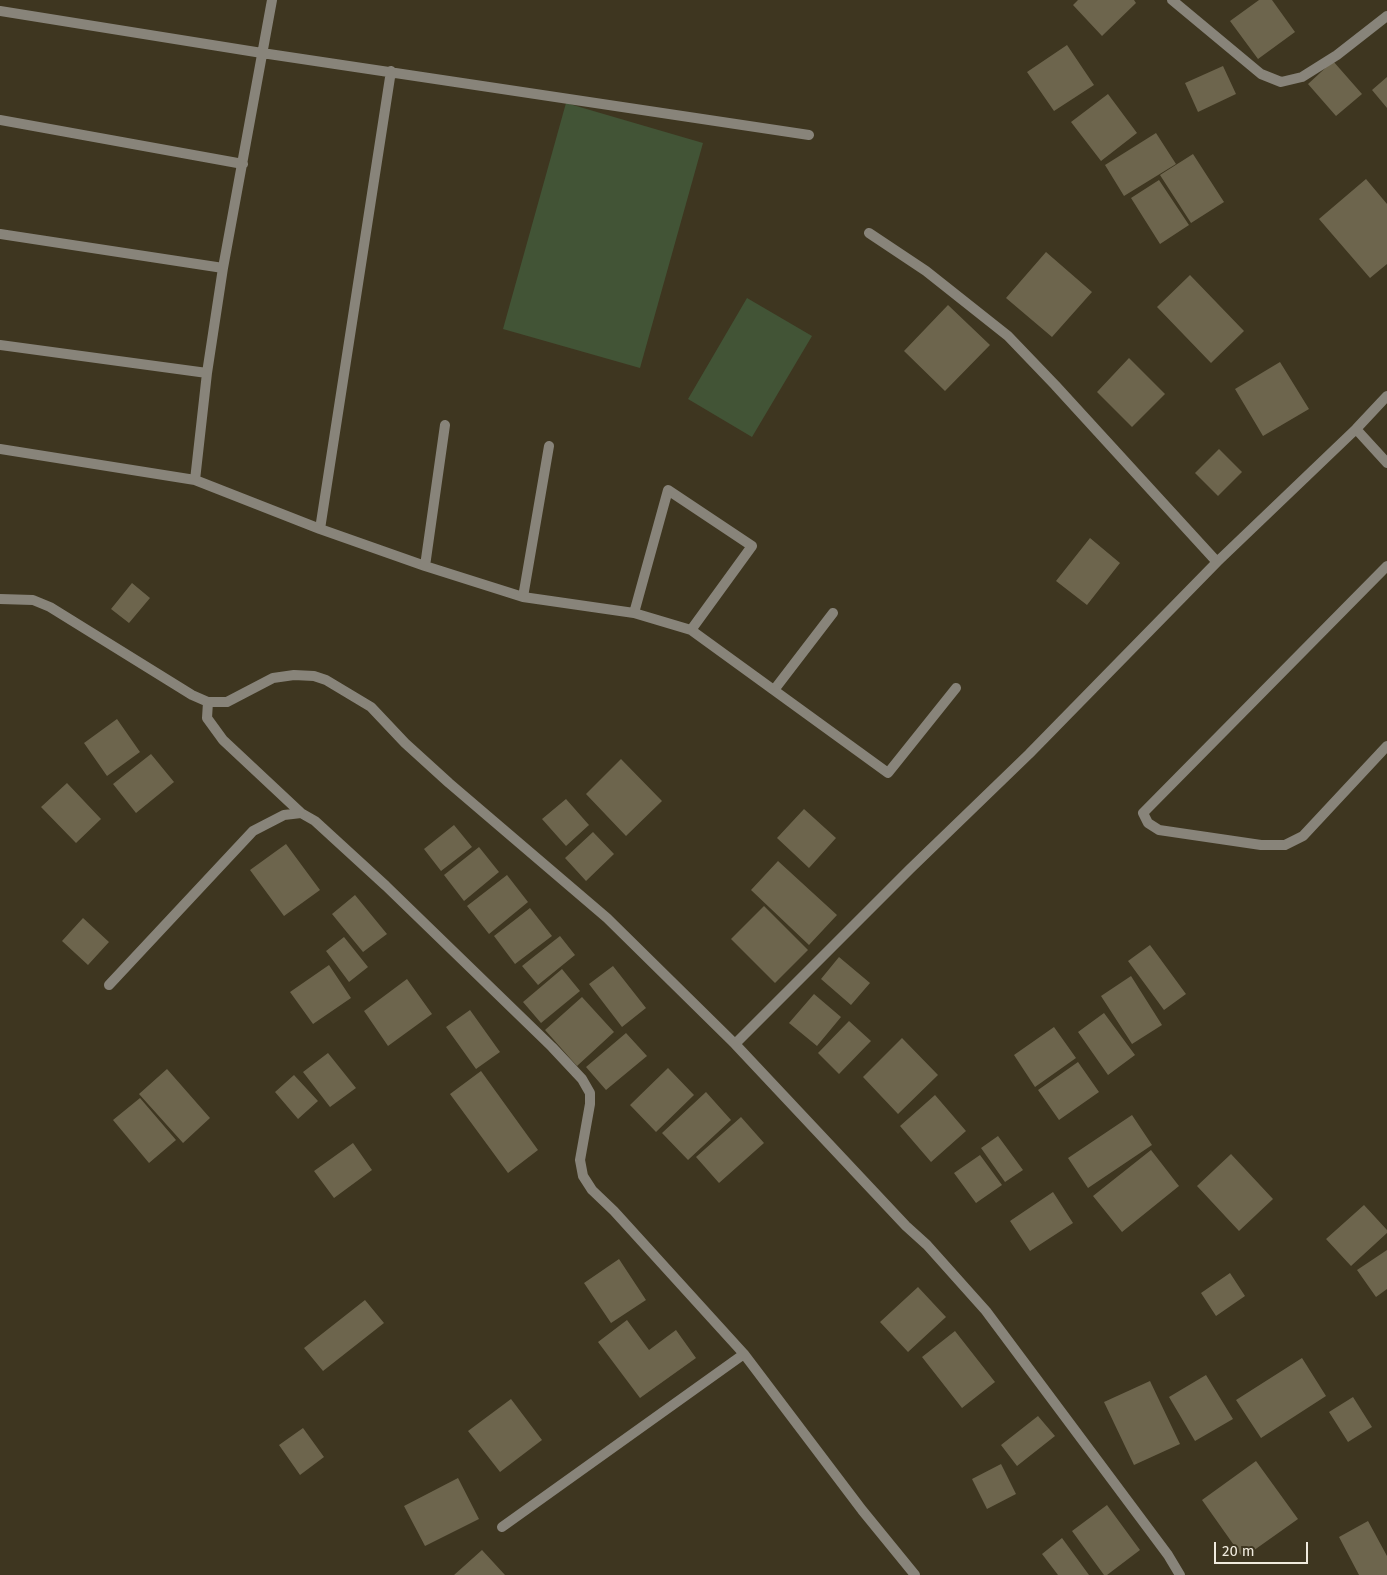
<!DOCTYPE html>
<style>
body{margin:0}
#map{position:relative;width:1387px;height:1575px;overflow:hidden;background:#3e3620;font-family:"Fira Sans",sans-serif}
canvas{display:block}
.scale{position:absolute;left:1214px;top:1542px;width:94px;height:22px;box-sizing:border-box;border:2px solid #f0ebde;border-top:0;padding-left:6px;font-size:15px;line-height:18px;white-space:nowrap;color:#f0ebde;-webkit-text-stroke:4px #3e3620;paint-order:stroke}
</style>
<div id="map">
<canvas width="1387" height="1575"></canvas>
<div class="scale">20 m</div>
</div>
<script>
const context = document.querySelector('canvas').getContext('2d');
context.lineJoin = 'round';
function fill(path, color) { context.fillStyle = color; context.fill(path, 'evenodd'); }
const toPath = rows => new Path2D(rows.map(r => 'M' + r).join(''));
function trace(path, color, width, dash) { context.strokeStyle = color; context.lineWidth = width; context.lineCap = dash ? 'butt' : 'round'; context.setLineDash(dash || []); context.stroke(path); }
fill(toPath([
 [566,103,703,143,640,368,503,329],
 [747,298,812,336,752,437,688,399]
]), '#425436');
fill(toPath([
 [1078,0,1134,0,1136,3,1102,36,1073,5],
 [1259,0,1272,0,1295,32,1258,59,1230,21],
 [1067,45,1094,85,1054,111,1027,72],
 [1333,61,1362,94,1336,116,1308,84],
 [1223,66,1236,94,1198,112,1185,83],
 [1387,77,1387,108,1372,90],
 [1108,94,1137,133,1101,161,1071,122],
 [1156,133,1176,164,1124,196,1105,165],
 [1193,154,1224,202,1191,223,1160,175],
 [1366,179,1387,204,1387,264,1370,278,1319,219],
 [1159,180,1189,225,1160,244,1131,198],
 [1046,252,1092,292,1052,337,1006,298],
 [1190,275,1244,331,1211,363,1157,307],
 [948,305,990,345,945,391,904,351],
 [1129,358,1165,394,1132,427,1097,392],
 [1280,362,1309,409,1263,436,1235,389],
 [1219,449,1242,472,1218,496,1195,473],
 [1090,538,1120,563,1087,605,1056,581],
 [132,583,150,598,129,623,111,609],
 [117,719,140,752,107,776,84,743],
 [151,754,174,782,136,813,113,784],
 [621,759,662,801,626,836,586,794],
 [67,783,101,819,76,843,41,807],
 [566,799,589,825,566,846,542,819],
 [804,809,836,838,809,868,777,838],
 [454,825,472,847,441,871,424,849],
 [593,832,614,854,586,881,565,858],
 [286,844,320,890,284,916,250,870],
 [479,847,499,872,464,901,444,875],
 [778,861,837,915,809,945,751,890],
 [507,875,528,902,489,934,467,906],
 [355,895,387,934,363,952,332,914],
 [764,906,808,950,775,983,731,939],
 [530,908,552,936,515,964,494,936],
 [83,918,109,942,88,965,62,941],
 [560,936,575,955,538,985,522,966],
 [344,937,368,967,349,982,326,951],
 [1150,945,1186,994,1164,1010,1128,961],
 [839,957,870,983,851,1005,821,979],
 [329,965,351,998,313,1024,290,992],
 [613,966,646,1008,622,1027,589,984],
 [562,969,580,991,541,1023,523,1002],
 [1131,976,1162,1025,1132,1044,1101,996],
 [407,979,432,1014,388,1046,364,1011],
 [814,994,841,1017,817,1046,789,1023],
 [582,997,614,1032,577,1066,545,1030],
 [470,1010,500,1052,476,1069,446,1027],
 [1104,1013,1135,1055,1108,1075,1078,1032],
 [849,1021,871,1041,839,1074,818,1053],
 [1054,1027,1076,1058,1035,1087,1014,1055],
 [626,1033,647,1056,606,1090,586,1067],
 [902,1038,938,1075,898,1114,863,1077],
 [328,1053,356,1088,330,1107,303,1072],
 [1078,1062,1099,1092,1059,1120,1038,1090],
 [668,1068,694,1095,656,1132,630,1105],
 [167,1069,210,1118,183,1143,139,1094],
 [481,1071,538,1150,508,1173,450,1094],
 [294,1075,318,1101,298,1119,275,1092],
 [706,1092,731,1120,688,1160,662,1133],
 [935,1095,966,1131,931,1162,900,1126],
 [140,1098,176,1140,149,1163,113,1120],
 [1132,1115,1152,1145,1088,1188,1068,1158],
 [741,1117,764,1143,719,1183,696,1157],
 [998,1136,1023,1170,1005,1182,981,1148],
 [353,1143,372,1170,334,1198,314,1171],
 [1151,1150,1179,1186,1122,1232,1093,1196],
 [1231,1154,1273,1199,1239,1231,1197,1186],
 [980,1155,1002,1185,976,1203,954,1173],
 [1053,1192,1073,1223,1030,1251,1010,1221],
 [1364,1205,1387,1230,1387,1233,1351,1266,1326,1239],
 [1387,1250,1387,1289,1376,1297,1357,1270],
 [619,1259,646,1300,611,1323,584,1283],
 [1230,1273,1245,1296,1216,1316,1201,1293],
 [918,1287,946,1317,908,1352,880,1322],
 [365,1300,384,1323,323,1371,304,1348],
 [627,1320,649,1350,676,1330,696,1358,640,1398,598,1342],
 [955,1331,995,1382,962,1408,922,1357],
 [1302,1358,1326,1396,1261,1438,1236,1400],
 [1206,1375,1233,1419,1195,1441,1169,1397],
 [1150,1381,1180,1444,1134,1465,1104,1402],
 [1353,1397,1372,1427,1348,1442,1329,1412],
 [511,1399,542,1440,500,1472,468,1431],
 [1038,1416,1055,1436,1017,1466,1001,1445],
 [303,1428,324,1457,300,1475,279,1445],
 [1256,1461,1298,1519,1243,1558,1202,1500],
 [1001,1464,1016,1494,987,1509,972,1479],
 [458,1478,479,1519,425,1546,404,1506],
 [1107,1505,1140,1550,1107,1575,1104,1575,1072,1531],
 [1368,1521,1387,1556,1387,1575,1359,1575,1339,1537],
 [1062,1538,1089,1575,1058,1575,1042,1554],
 [482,1550,505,1575,454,1575]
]), '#6d654d');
trace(toPath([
 [1172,0,1261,74,1281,82,1302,77,1337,55,1387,16],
 [0,11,262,53,809,135],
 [0,120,243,164],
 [869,233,926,271,1008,336,1055,385,1217,562],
 [0,234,223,268],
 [0,345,207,373],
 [1356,429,1387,463],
 [0,449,195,480,320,529,425,566,523,597,634,613,691,630,888,773,956,688],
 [195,480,207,373,223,268,272,0],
 [320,529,391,71],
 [425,566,445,425],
 [1387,566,1143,813,1148,823,1159,830,1261,845,1285,845,1303,836,1387,746],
 [523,597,549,446],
 [0,599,33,600,50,607,192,695,208,702,227,702,273,678,294,675,314,676,326,680,371,707,405,743,449,783,607,918,735,1044,906,1226,927,1245,986,1311,1168,1555,1180,1575],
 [634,613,668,490,752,546,691,630],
 [774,690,833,613],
 [208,702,207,718,223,740,301,813],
 [109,985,253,831,284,815,301,813,315,821,386,886,552,1047,582,1079,590,1093,590,1104,580,1160,583,1176,592,1190,614,1211,744,1354,862,1510,915,1575],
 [735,1044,910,869,1029,754,1217,562,1356,429,1387,396],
 [502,1527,744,1354]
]), '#88847a', 10);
</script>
